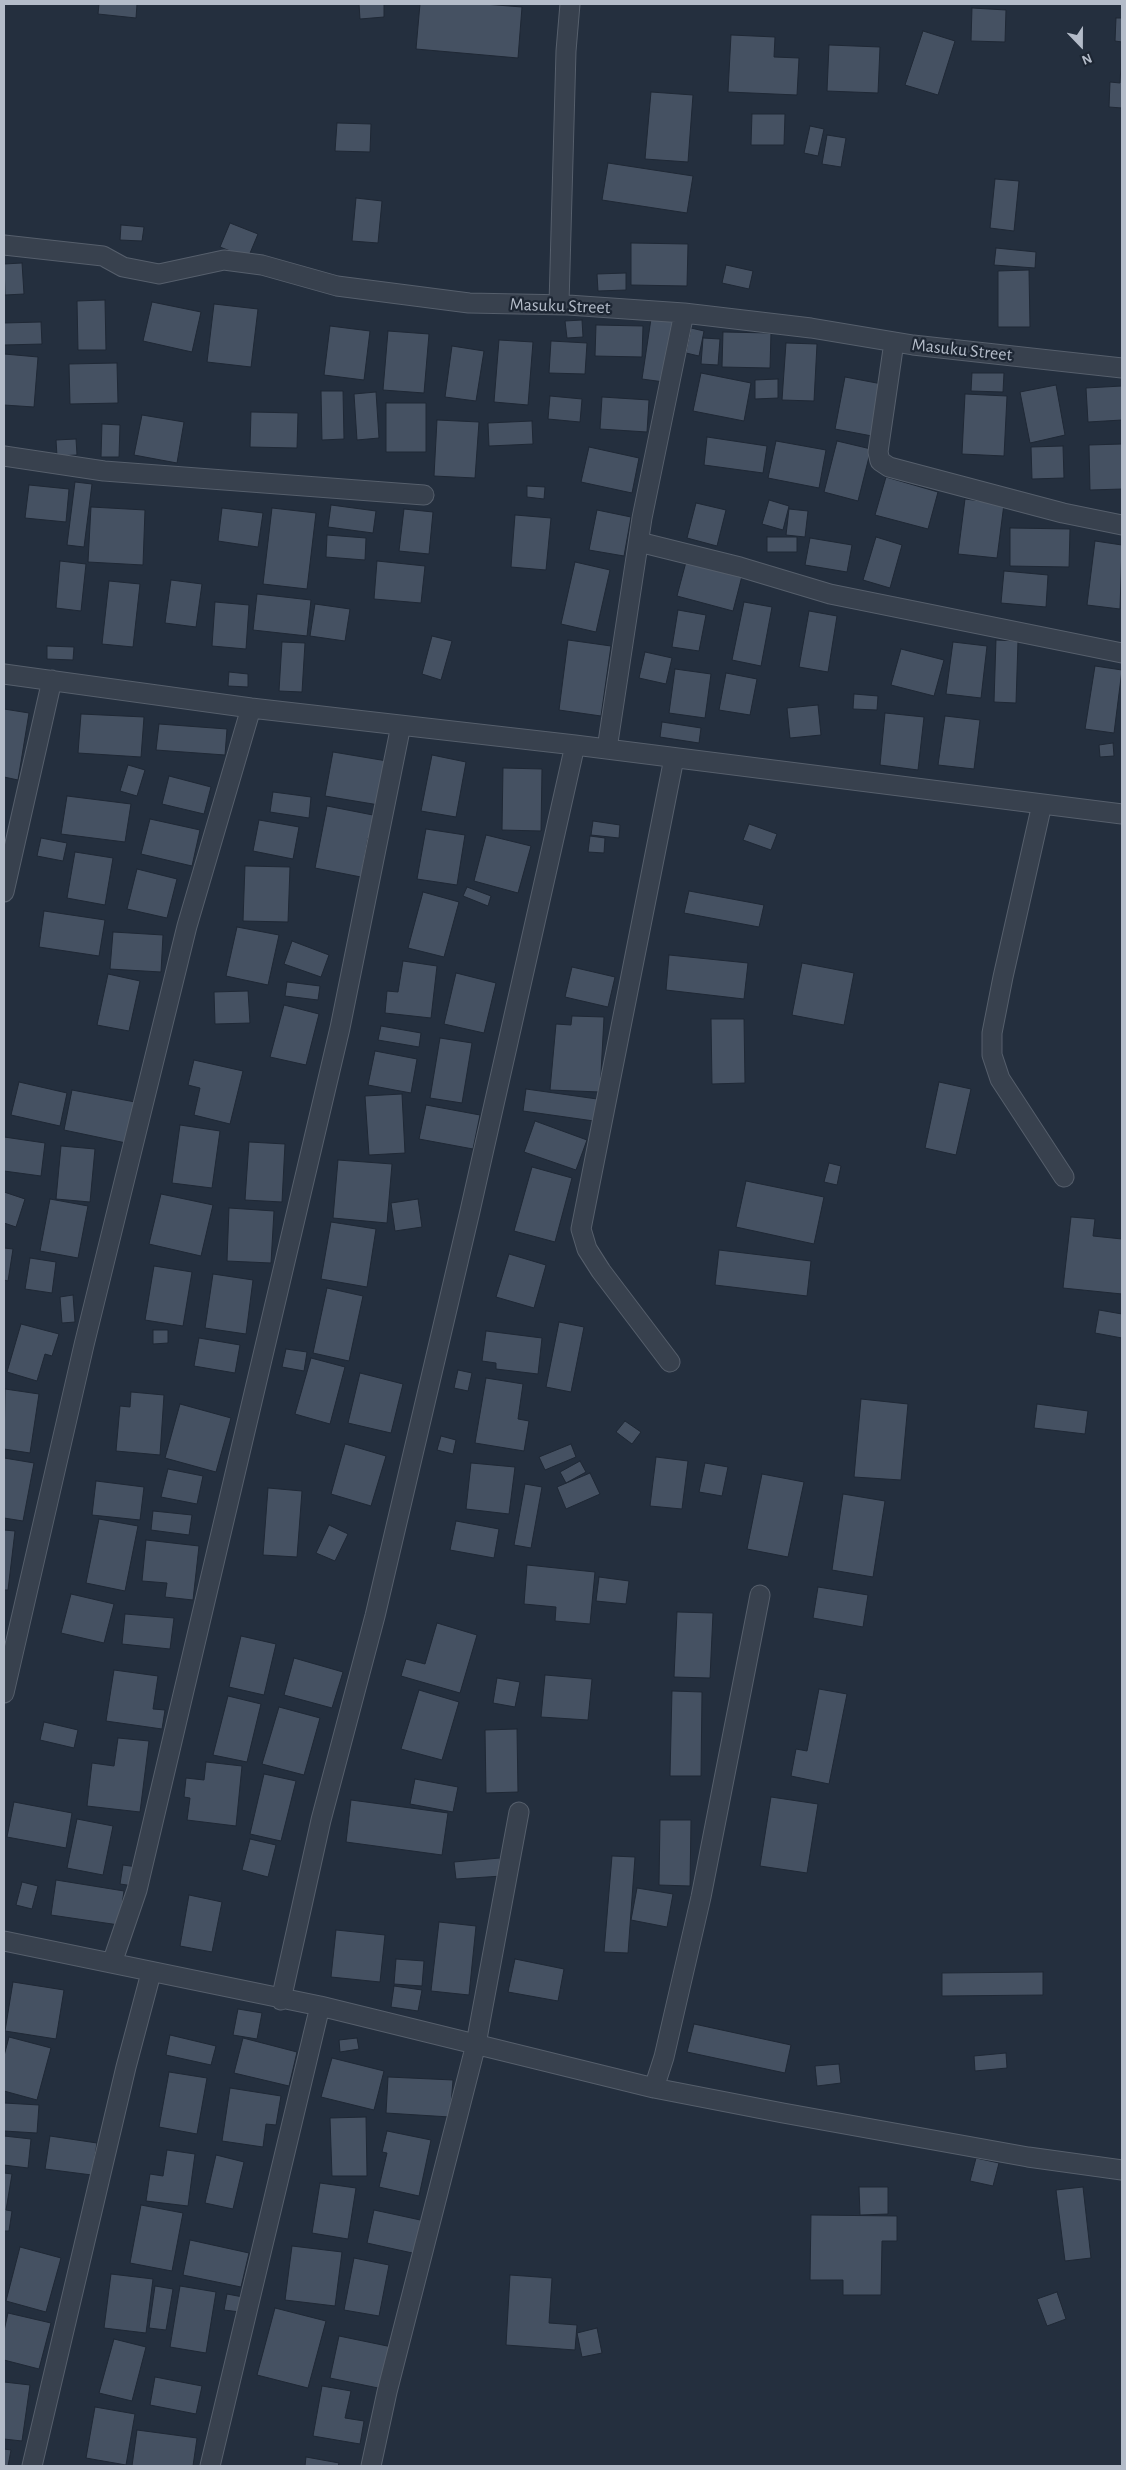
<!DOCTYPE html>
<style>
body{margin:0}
#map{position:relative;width:1126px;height:2470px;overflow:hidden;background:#242f3e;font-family:"Alegreya Sans",sans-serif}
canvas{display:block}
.frame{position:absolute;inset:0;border:5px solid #b4bcc9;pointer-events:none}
.north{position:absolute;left:1056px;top:20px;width:50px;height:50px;-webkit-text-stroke:4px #1d2633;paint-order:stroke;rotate:158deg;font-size:14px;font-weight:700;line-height:20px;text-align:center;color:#b4bcc9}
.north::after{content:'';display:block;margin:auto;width:18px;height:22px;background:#b4bcc9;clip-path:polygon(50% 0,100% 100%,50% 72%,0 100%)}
</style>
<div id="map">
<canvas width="1126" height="2470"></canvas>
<div class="frame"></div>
<div class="north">N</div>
</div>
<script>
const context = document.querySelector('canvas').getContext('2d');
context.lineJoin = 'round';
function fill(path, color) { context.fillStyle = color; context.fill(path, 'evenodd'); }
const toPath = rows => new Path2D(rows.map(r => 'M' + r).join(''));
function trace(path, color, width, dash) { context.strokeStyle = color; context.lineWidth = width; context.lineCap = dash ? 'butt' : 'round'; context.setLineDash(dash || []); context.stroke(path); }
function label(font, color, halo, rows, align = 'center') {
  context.font = font + ' "Alegreya Sans",sans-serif'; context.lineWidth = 4.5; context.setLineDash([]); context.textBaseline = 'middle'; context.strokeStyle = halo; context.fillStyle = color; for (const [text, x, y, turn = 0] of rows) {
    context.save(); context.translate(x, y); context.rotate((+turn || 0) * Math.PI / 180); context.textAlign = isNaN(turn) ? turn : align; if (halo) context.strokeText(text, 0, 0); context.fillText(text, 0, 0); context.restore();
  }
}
const building = toPath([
 [99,4,137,4,136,18,98,14,99,4],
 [359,4,384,4,384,17,360,19,359,4],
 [420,4,484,4,522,7,518,58,416,49,420,4],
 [972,8,1006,10,1005,42,971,41,972,8],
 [1116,18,1122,18,1122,42,1115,41,1116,18],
 [923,31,955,41,938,95,905,85,923,31],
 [731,35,775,37,774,57,799,58,797,95,728,92,731,35],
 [829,45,880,47,878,93,827,91,829,45],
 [1122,48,1122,108,1109,107,1110,82,1120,83,1122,48],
 [651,92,693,95,688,162,645,159,651,92],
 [752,114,785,114,784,145,751,145,752,114],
 [337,123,371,124,370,152,335,151,337,123],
 [810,126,824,129,818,156,804,153,810,126],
 [827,135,846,138,841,167,822,164,827,135],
 [608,163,693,176,687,213,602,200,608,163],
 [995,179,1019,181,1014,231,990,228,995,179],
 [356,198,382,201,378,243,352,241,356,198],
 [230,223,258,234,248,258,220,247,230,223],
 [121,225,144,227,142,241,120,240,121,225],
 [631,243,688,244,687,286,631,285,631,243],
 [996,248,1036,252,1035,268,994,265,996,248],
 [22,263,24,294,5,295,4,264,22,263],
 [726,265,753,271,749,289,722,283,726,265],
 [1029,270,1030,327,998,327,998,271,1029,270],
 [626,273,626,290,598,291,597,274,626,273],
 [105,300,106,350,78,350,77,301,105,300],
 [152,302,201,312,192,352,143,341,152,302],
 [214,304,258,309,251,367,207,362,214,304],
 [651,319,674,322,664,382,642,379,651,319],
 [582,320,583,337,567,338,565,321,582,320],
 [41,322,42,344,4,345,4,323,41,322],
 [596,325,643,326,642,357,595,356,596,325],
 [330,326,370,331,364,380,324,375,330,326],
 [691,328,704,331,699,356,686,353,691,328],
 [388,331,429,334,424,393,383,390,388,331],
 [723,332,771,333,770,368,722,367,723,332],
 [703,338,720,339,718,365,701,364,703,338],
 [499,340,533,342,528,405,494,402,499,340],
 [551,341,587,343,585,374,549,373,551,341],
 [786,343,817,344,814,401,782,400,786,343],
 [452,346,484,351,476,401,445,397,452,346],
 [4,354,38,357,34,407,4,405,4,354],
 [117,363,118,403,70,404,69,364,117,363],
 [701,373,751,383,744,421,693,411,701,373],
 [972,373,1004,373,1003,392,971,391,972,373],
 [845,377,882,384,872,436,835,429,845,377],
 [778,379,778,398,755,399,755,380,778,379],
 [1056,385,1065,435,1030,443,1020,392,1056,385],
 [1122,386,1122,420,1088,422,1086,388,1122,386],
 [321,391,343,391,344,439,322,440,321,391],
 [376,392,379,438,357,440,354,394,376,392],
 [965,394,1007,396,1004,456,962,454,965,394],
 [550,396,582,399,580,422,548,419,550,396],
 [602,397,649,400,647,432,600,429,602,397],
 [386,403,426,403,426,452,386,452,386,403],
 [251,412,298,413,297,448,250,447,251,412],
 [142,415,184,422,177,463,134,455,142,415],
 [437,420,479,422,475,478,434,476,437,420],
 [532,421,533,444,489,446,488,423,532,421],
 [102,424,120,425,119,457,101,457,102,424],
 [707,437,767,446,763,473,704,465,707,437],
 [76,439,77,455,57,456,56,440,76,439],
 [776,441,826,450,819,488,768,478,776,441],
 [837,441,871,449,858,501,824,492,837,441],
 [1122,444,1122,489,1090,490,1089,445,1122,444],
 [1063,446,1064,478,1032,479,1031,447,1063,446],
 [589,447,639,458,632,493,581,482,589,447],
 [886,477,938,492,928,529,875,515,886,477],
 [75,482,92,484,84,547,67,545,75,482],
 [29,485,69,489,66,522,25,518,29,485],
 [527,486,545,487,544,499,527,497,527,486],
 [965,499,1004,504,997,558,958,554,965,499],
 [769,500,789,506,783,530,762,524,769,500],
 [696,503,726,510,717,546,687,538,696,503],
 [331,505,376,511,373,533,328,527,331,505],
 [91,507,145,510,143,565,88,562,91,507],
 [222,508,263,513,258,547,218,541,222,508],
 [272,508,316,513,307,589,263,584,272,508],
 [404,509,433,512,429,554,399,551,404,509],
 [789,509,808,511,805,537,786,535,789,509],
 [597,510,631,517,624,556,589,550,597,510],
 [515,515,551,518,546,570,511,567,515,515],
 [1010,528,1070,529,1069,567,1010,566,1010,528],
 [327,535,366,538,365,560,326,557,327,535],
 [767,537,797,537,797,552,767,552,767,537],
 [876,537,902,545,890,588,863,580,876,537],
 [810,538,852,545,847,572,805,565,810,538],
 [1095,541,1122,545,1120,609,1087,605,1095,541],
 [60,561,86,564,81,611,56,608,60,561],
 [377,561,425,566,421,603,374,599,377,561],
 [575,562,610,570,596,632,561,624,575,562],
 [686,562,742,576,733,611,677,596,686,562],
 [1004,571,1048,575,1046,607,1001,603,1004,571],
 [171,580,202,584,196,627,165,623,171,580],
 [109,581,140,584,133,647,102,644,109,581],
 [257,594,311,600,307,636,253,630,257,594],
 [215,602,249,605,246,649,212,646,215,602],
 [744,602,772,607,761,666,732,660,744,602],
 [315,604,350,609,345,641,310,636,315,604],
 [678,610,706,615,699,651,672,647,678,610],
 [809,611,837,616,828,672,799,667,809,611],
 [432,636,452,641,441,680,422,674,432,636],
 [568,640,611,646,601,716,559,710,568,640],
 [996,640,1018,641,1016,703,994,702,996,640],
 [282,642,305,643,302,692,279,691,282,642],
 [953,642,987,646,981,698,946,694,953,642],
 [47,646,74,647,73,660,47,659,47,646],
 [901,649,944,660,934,696,891,685,901,649],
 [645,652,672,658,666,684,639,678,645,652],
 [1095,666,1122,670,1114,733,1085,729,1095,666],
 [675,669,711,674,705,718,669,713,675,669],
 [229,672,248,674,248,687,228,686,229,672],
 [726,673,757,679,750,715,719,710,726,673],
 [854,694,878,696,877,710,853,709,854,694],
 [818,705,821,735,790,738,787,708,818,705],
 [4,709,29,713,18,780,4,777,4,709],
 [885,713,924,717,918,770,880,765,885,713],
 [81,714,144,717,141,757,78,753,81,714],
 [945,716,980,720,974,769,938,765,945,716],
 [662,722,701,728,699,743,660,737,662,722],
 [159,724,227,729,225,755,156,750,159,724],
 [1113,743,1114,756,1100,757,1099,745,1113,743],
 [333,752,387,761,379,805,325,796,333,752],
 [432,755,466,762,456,817,421,811,432,755],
 [128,765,145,770,137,796,120,791,128,765],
 [503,768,542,769,541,831,502,830,503,768],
 [169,776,211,787,204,814,162,804,169,776],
 [273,792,311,797,309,818,270,812,273,792],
 [67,796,131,804,125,842,61,834,67,796],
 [327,806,378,816,374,840,368,838,361,877,315,868,327,806],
 [150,819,200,830,192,866,141,854,150,819],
 [259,820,299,827,293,859,253,851,259,820],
 [593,821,620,825,619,838,591,835,593,821],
 [749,824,777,834,771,850,743,840,749,824],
 [426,829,465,835,457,885,417,879,426,829],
 [486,835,531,846,518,893,474,881,486,835],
 [590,836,605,838,604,853,588,852,590,836],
 [41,838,67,843,63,861,37,856,41,838],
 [75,852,113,858,105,905,67,898,75,852],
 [245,866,290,867,288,922,243,921,245,866],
 [137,869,177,879,167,918,127,909,137,869],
 [467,887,491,896,488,906,463,896,467,887],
 [689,891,764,905,759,927,684,913,689,891],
 [423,892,459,902,444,957,408,948,423,892],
 [44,911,105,920,99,956,39,947,44,911],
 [237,927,279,935,268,985,226,976,237,927],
 [113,932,163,935,161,972,110,969,113,932],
 [292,941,329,955,321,977,284,964,292,941],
 [669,955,748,963,744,999,666,990,669,955],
 [403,961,437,966,431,1018,385,1013,387,991,398,992,403,961],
 [802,963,854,973,844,1025,792,1015,802,963],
 [572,967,615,977,608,1007,565,997,572,967],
 [456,973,496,983,484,1033,444,1024,456,973],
 [108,974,140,981,129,1031,97,1025,108,974],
 [287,982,320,986,318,1000,285,996,287,982],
 [248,991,250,1023,215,1024,214,992,248,991],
 [284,1005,319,1014,306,1065,270,1057,284,1005],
 [572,1016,604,1017,600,1092,550,1090,556,1024,571,1025,572,1016],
 [711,1019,744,1019,745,1083,712,1084,711,1019],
 [381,1026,421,1033,419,1047,378,1040,381,1026],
 [440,1038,472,1043,462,1103,430,1098,440,1038],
 [375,1051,417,1059,411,1093,368,1085,375,1051],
 [194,1060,243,1071,230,1124,194,1115,200,1088,188,1085,194,1060],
 [19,1082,67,1093,60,1126,11,1115,19,1082],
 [939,1082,971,1089,956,1155,925,1148,939,1082],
 [526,1089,597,1099,594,1121,523,1111,526,1089],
 [72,1090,135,1102,126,1143,64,1130,72,1090],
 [402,1094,405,1153,369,1155,365,1096,402,1094],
 [426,1105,480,1115,473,1149,419,1139,426,1105],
 [535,1121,587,1140,576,1170,524,1152,535,1121],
 [180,1125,220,1131,212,1188,172,1183,180,1125],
 [4,1137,45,1143,41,1176,4,1171,4,1137],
 [249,1142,285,1144,282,1202,245,1200,249,1142],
 [61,1146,95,1149,90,1202,56,1199,61,1146],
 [338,1160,392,1164,387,1223,333,1218,338,1160],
 [829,1163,841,1166,837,1185,824,1182,829,1163],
 [532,1167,572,1178,555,1242,514,1231,532,1167],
 [746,1181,824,1197,814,1244,736,1227,746,1181],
 [4,1192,25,1199,16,1227,4,1223,4,1192],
 [161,1194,213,1205,201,1256,149,1244,161,1194],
 [50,1199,88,1206,78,1258,40,1251,50,1199],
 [418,1199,422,1227,395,1231,391,1203,418,1199],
 [229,1208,274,1211,271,1263,227,1261,229,1208],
 [1071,1217,1095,1219,1093,1236,1122,1239,1122,1294,1063,1288,1071,1217],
 [331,1222,376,1229,367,1287,321,1279,331,1222],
 [4,1248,13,1249,8,1281,4,1280,4,1248],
 [719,1250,811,1261,807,1296,715,1285,719,1250],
 [509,1254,546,1265,534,1308,496,1297,509,1254],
 [30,1258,56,1262,52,1293,25,1289,30,1258],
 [154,1266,192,1272,183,1326,145,1320,154,1266],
 [213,1274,253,1280,246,1334,205,1328,213,1274],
 [327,1288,363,1296,349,1361,313,1353,327,1288],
 [73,1295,75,1322,62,1323,60,1297,73,1295],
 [1099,1310,1122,1314,1122,1338,1095,1333,1099,1310],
 [559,1322,584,1327,571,1392,546,1387,559,1322],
 [21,1324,59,1334,52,1356,45,1354,37,1381,7,1372,21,1324],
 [153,1330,168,1330,168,1343,153,1344,153,1330],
 [486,1331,542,1338,538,1374,496,1369,496,1363,482,1361,486,1331],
 [199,1338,240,1345,235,1373,194,1366,199,1338],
 [286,1349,307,1352,304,1371,282,1367,286,1349],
 [311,1358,345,1367,330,1424,295,1414,311,1358],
 [458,1370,472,1373,468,1391,454,1388,458,1370],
 [360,1373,403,1384,391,1433,348,1423,360,1373],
 [486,1378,523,1384,518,1419,529,1421,524,1451,475,1443,486,1378],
 [5,1389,39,1394,30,1453,4,1449,5,1389],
 [131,1392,164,1395,160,1455,116,1451,120,1406,130,1407,131,1392],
 [861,1399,908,1404,901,1480,854,1477,861,1399],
 [180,1404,231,1418,216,1472,165,1458,180,1404],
 [1037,1404,1088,1411,1085,1434,1034,1428,1037,1404],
 [625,1421,641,1432,632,1444,616,1432,625,1421],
 [441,1436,456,1440,453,1454,437,1450,441,1436],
 [345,1444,386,1456,371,1506,331,1494,345,1444],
 [571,1444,576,1457,545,1470,539,1457,571,1444],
 [656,1457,688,1461,682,1509,650,1506,656,1457],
 [4,1458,34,1463,23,1521,4,1518,4,1458],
 [580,1461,586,1472,566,1483,560,1472,580,1461],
 [471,1463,515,1467,509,1514,466,1509,471,1463],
 [705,1463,728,1467,722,1496,699,1492,705,1463],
 [168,1469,203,1476,197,1504,161,1497,168,1469],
 [590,1473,600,1494,566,1509,557,1487,590,1473],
 [762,1474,804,1482,788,1557,747,1549,762,1474],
 [96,1481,144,1487,140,1520,92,1515,96,1481],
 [525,1484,542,1487,531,1548,514,1545,525,1484],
 [268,1488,302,1491,297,1557,263,1555,268,1488],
 [843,1494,885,1501,873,1577,832,1570,843,1494],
 [153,1511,192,1515,189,1535,151,1530,153,1511],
 [99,1519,138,1526,125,1591,86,1583,99,1519],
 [456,1521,499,1529,494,1558,450,1550,456,1521],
 [329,1525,348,1534,335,1561,316,1553,329,1525],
 [4,1530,15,1531,8,1590,4,1590,4,1530],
 [146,1540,199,1546,193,1600,165,1597,167,1583,142,1581,146,1540],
 [527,1565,595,1572,590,1624,555,1621,556,1607,524,1604,527,1565],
 [599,1577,629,1581,626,1604,596,1601,599,1577],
 [818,1587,868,1595,863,1627,813,1618,818,1587],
 [71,1594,114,1604,104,1643,61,1633,71,1594],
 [677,1612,713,1613,710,1678,674,1677,677,1612],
 [125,1614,174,1618,170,1649,122,1644,125,1614],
 [437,1623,477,1635,460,1693,401,1676,406,1659,425,1664,437,1623],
 [241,1636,276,1644,264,1695,229,1687,241,1636],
 [294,1658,343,1672,332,1708,284,1695,294,1658],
 [114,1670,158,1676,153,1709,165,1710,162,1729,106,1721,114,1670],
 [545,1675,592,1679,588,1720,541,1717,545,1675],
 [497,1678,520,1682,515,1707,493,1703,497,1678],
 [819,1689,847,1694,829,1784,791,1776,796,1749,807,1751,819,1689],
 [419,1690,459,1702,442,1760,401,1749,419,1690],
 [672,1691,702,1692,701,1776,670,1776,672,1691],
 [228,1696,261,1704,247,1762,213,1755,228,1696],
 [279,1707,320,1718,304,1775,262,1764,279,1707],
 [44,1722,78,1730,74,1748,40,1740,44,1722],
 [517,1729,518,1792,486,1793,485,1730,517,1729],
 [118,1738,149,1741,140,1812,87,1806,92,1763,114,1766,118,1738],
 [206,1762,242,1766,236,1826,187,1820,190,1798,184,1797,186,1778,204,1780,206,1762],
 [264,1774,296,1781,281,1841,250,1834,264,1774],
 [415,1779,458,1787,453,1812,410,1804,415,1779],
 [771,1797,818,1804,807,1873,760,1866,771,1797],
 [351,1800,448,1813,442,1855,346,1842,351,1800],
 [14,1802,72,1813,66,1848,7,1837,14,1802],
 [77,1819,113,1826,103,1875,67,1868,77,1819],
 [660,1820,691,1820,690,1886,659,1885,660,1820],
 [250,1839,276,1845,268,1877,242,1870,250,1839],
 [612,1856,635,1857,628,1953,604,1952,612,1856],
 [500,1858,502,1876,456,1879,454,1862,500,1858],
 [123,1865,137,1867,134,1886,120,1884,123,1865],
 [56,1880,124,1891,119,1925,51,1915,56,1880],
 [22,1882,38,1886,32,1909,16,1905,22,1882],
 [637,1888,673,1894,667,1927,631,1920,637,1888],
 [189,1895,222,1902,212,1952,180,1946,189,1895],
 [439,1922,476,1926,469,1995,431,1991,439,1922],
 [336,1930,385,1935,380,1982,331,1977,336,1930],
 [396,1959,424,1961,422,1986,394,1984,396,1959],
 [515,1959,564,1969,558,2001,508,1992,515,1959],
 [1043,1972,1043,1995,942,1996,942,1973,1043,1972],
 [13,1982,64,1990,56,2039,5,2031,13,1982],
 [394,1986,422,1990,418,2011,391,2007,394,1986],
 [238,2009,262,2013,257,2039,233,2035,238,2009],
 [694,2024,791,2045,785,2073,687,2052,694,2024],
 [170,2035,216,2046,211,2065,166,2055,170,2035],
 [9,2037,51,2048,37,2100,4,2091,4,2056,9,2037],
 [243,2038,297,2052,289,2086,234,2073,243,2038],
 [357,2038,359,2049,340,2052,339,2040,357,2038],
 [1006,2053,1007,2068,975,2071,974,2056,1006,2053],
 [332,2058,384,2071,374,2110,321,2097,332,2058],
 [839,2064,841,2083,817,2086,815,2066,839,2064],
 [169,2072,207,2078,197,2134,159,2127,169,2072],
 [388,2077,453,2080,450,2117,386,2113,388,2077],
 [230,2088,281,2096,276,2125,266,2124,263,2147,222,2141,230,2088],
 [4,2103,39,2105,37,2133,4,2131,4,2103],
 [366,2117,367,2176,332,2176,330,2118,366,2117],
 [387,2131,431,2140,419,2196,379,2187,387,2153,382,2152,387,2131],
 [4,2136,31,2139,28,2168,4,2165,4,2136],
 [50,2136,97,2143,92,2175,45,2169,50,2136],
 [167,2150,195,2154,188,2206,146,2201,150,2174,163,2176,167,2150],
 [216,2155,244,2162,233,2209,205,2203,216,2155],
 [976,2158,999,2163,993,2186,970,2181,976,2158],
 [4,2173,12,2174,6,2210,12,2211,9,2231,4,2231,4,2173],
 [320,2183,356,2188,348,2239,312,2233,320,2183],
 [859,2187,888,2187,888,2214,860,2215,859,2187],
 [1083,2187,1091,2258,1065,2261,1056,2190,1083,2187],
 [1122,2204,1122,2268,1121,2268,1122,2204],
 [141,2205,183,2213,172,2271,130,2263,141,2205],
 [374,2210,425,2221,417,2254,367,2243,374,2210],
 [811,2215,897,2216,897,2241,882,2241,881,2295,843,2295,843,2280,810,2280,811,2215],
 [190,2240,249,2253,241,2287,183,2275,190,2240],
 [292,2246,342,2252,335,2306,285,2300,292,2246],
 [20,2247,61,2258,46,2312,6,2301,20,2247],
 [354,2258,389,2265,379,2316,344,2310,354,2258],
 [111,2274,153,2279,146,2333,104,2328,111,2274],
 [510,2275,552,2278,549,2323,577,2325,575,2350,506,2345,510,2275],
 [155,2286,173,2289,166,2330,149,2328,155,2286],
 [180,2286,216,2292,206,2353,170,2347,180,2286],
 [1057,2292,1066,2319,1047,2326,1037,2299,1057,2292],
 [227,2294,243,2297,240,2312,224,2310,227,2294],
 [275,2308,326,2321,308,2388,257,2375,275,2308],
 [8,2313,51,2323,39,2369,4,2360,4,2331,8,2313],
 [597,2328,602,2353,582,2357,577,2333,597,2328],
 [339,2336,392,2347,383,2389,330,2378,339,2336],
 [114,2339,146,2347,132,2401,99,2393,114,2339],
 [155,2377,202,2386,196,2414,150,2405,155,2377],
 [4,2382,30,2385,22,2441,4,2439,4,2382],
 [322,2386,351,2391,345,2418,364,2421,360,2444,313,2436,322,2386],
 [95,2407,135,2414,126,2465,86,2458,95,2407],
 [137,2430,197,2438,193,2466,132,2466,137,2430],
 [4,2449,11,2450,8,2466,4,2466,4,2449],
 [306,2457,339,2463,338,2466,305,2466,306,2457]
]);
fill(building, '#455162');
trace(building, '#1f2835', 1);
const street = toPath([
 [4,245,103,256,123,267,159,274,224,260,262,265,337,286,469,303,568,305,684,313,811,328,913,345,1122,368],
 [559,304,566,51,570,4],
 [894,342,878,452,880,461,889,467,1063,513,1122,525],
 [4,456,104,471,424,495],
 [639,542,740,567,830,594,1122,653],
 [4,674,251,708,575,745,1122,814],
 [607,749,642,518,684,313],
 [1042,804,1003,977,992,1033,992,1055,1000,1079,1064,1177],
 [4,892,52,680],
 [670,1362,601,1271,587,1249,581,1229,674,758],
 [4,1693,84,1345,187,926,251,708],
 [4,1941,320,2006,654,2088,783,2113,1028,2157,1122,2170],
 [112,1963,137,1890,340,1028,401,725],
 [281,2000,321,1820,375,1616,470,1211,575,745],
 [654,2088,664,2057,701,1897,760,1595],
 [32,2466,126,2067,151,1973],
 [210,2466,320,2006],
 [371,2466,387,2392,476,2044,519,1812]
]);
trace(street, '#565f6c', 21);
trace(street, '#38414e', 19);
label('18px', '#b4bcc9', '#1d2633', [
 ["Masuku Street",560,306,2],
 ["Masuku Street",962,350,6]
]);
</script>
